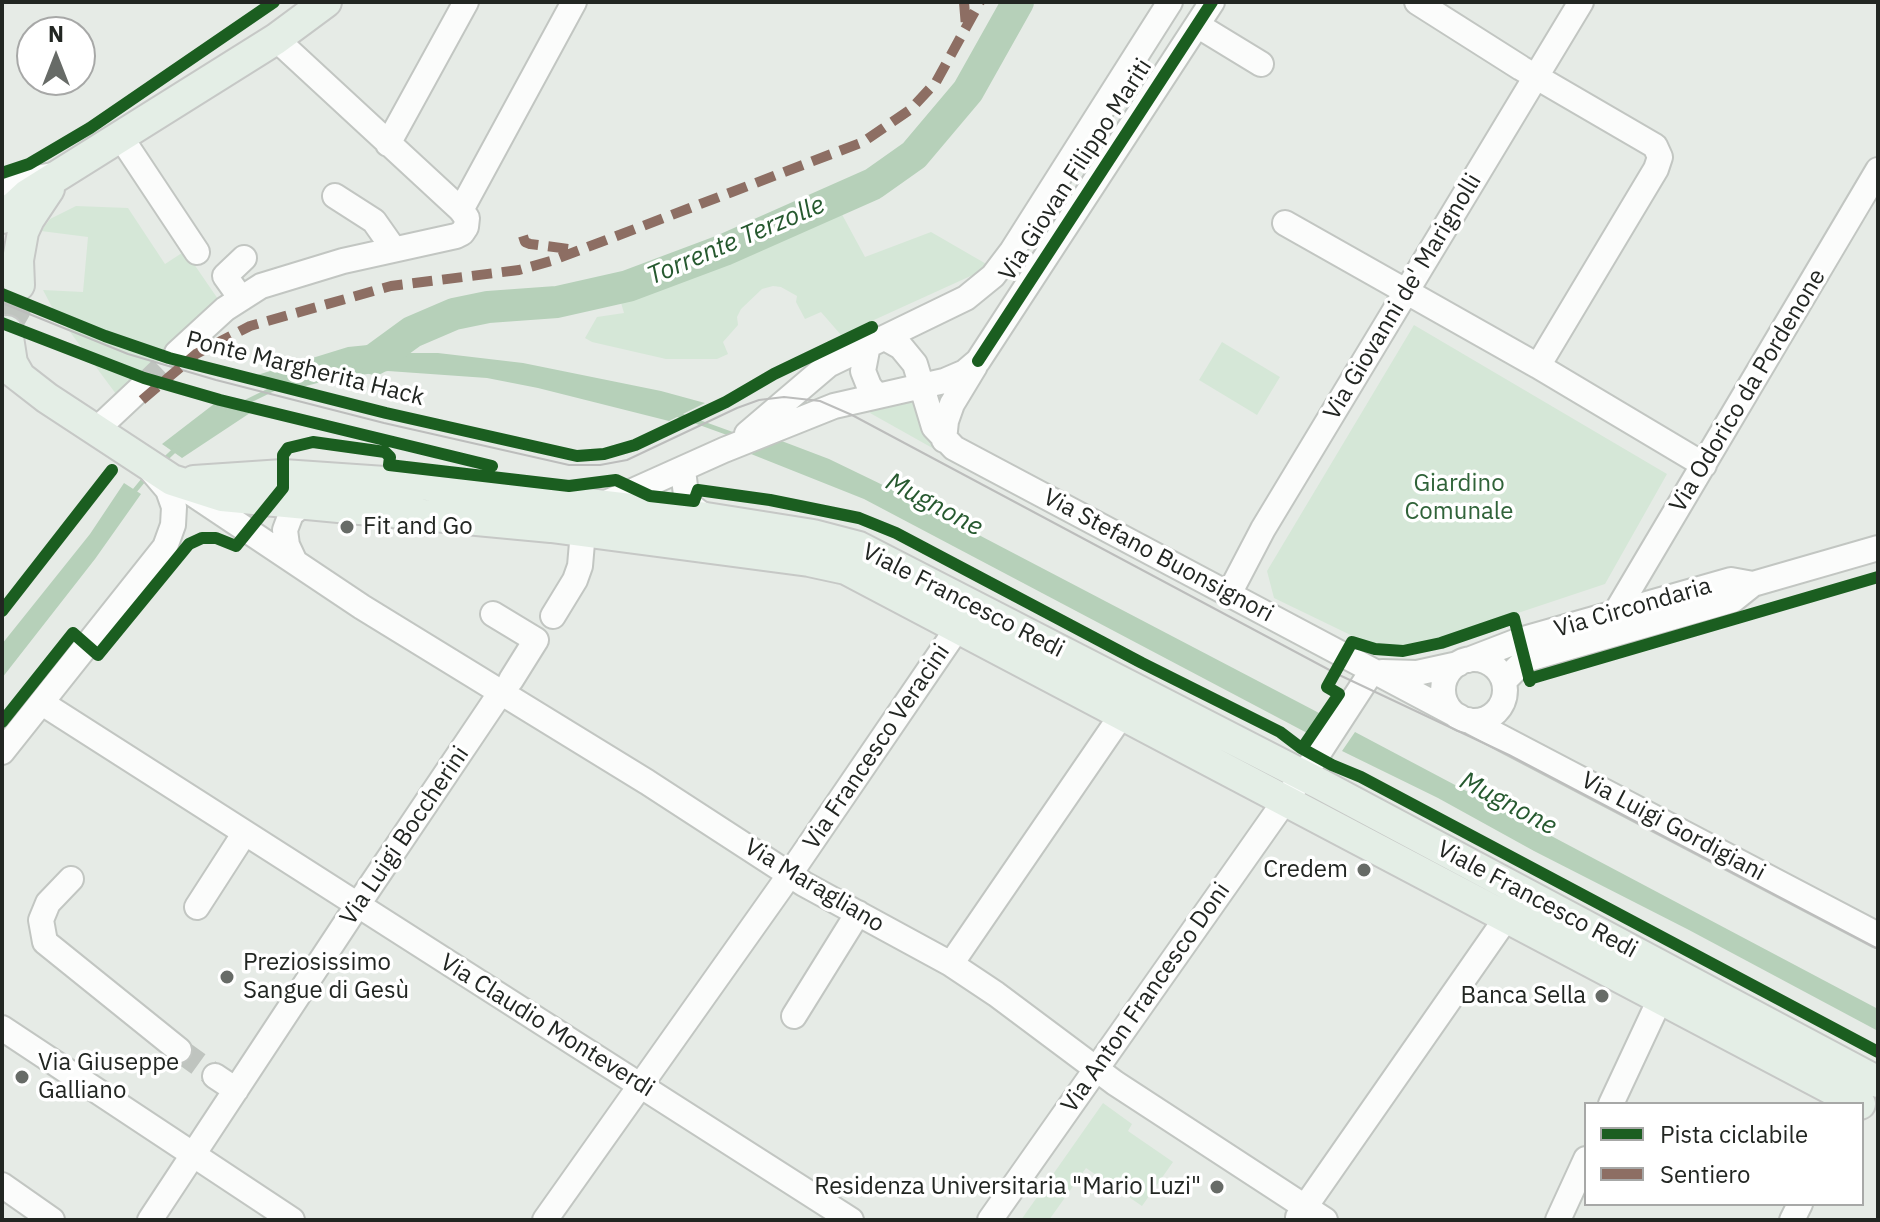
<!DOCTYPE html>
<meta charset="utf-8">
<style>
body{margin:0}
#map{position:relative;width:1880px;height:1222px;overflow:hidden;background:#e6ebe6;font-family:"IBM Plex Sans",sans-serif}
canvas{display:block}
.frame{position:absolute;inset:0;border:4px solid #222622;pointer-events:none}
.legend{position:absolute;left:1584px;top:1102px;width:280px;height:104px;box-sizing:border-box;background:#fff;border:2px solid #a7a8a7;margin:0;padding:10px 14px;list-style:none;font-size:24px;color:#222622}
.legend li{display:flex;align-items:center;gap:16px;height:40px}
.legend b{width:40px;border:2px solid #a7a8a7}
.north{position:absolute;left:16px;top:16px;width:80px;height:80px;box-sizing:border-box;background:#fff;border:2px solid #a7a8a7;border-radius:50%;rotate:0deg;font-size:22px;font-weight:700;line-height:32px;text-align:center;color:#222622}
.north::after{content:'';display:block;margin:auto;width:28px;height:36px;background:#676b67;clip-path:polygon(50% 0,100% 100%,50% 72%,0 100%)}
</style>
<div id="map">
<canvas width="1880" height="1222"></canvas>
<div class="frame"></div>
<ul class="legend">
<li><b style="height:10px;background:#1b5e20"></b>Pista ciclabile</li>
<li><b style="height:10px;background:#8d6e63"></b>Sentiero</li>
</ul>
<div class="north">N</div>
</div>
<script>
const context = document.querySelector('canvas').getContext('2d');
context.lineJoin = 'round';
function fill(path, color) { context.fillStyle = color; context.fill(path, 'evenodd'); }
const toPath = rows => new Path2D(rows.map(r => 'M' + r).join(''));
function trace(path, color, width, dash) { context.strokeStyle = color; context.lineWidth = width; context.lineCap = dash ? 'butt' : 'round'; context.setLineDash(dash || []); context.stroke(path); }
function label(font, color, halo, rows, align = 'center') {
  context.font = font + ' "IBM Plex Sans",sans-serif'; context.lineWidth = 7; context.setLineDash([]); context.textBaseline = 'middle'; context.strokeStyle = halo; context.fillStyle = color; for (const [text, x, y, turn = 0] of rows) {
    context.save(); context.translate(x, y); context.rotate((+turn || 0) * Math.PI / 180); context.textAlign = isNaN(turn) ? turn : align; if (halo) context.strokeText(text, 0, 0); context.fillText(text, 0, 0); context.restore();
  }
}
fill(toPath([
 [76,206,128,208,165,264,185,251,220,302,119,398,53,309,43,290,83,292,88,237,41,231,50,219],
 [838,207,865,257,931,232,988,265,975,274,841,335,821,312,805,319,796,302,797,296,781,287,773,286,762,289,741,309,737,317,738,325,723,342,728,354,717,359,666,359,592,342,585,338,597,317,624,313,619,296],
 [1414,325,1667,474,1605,584,1440,639,1390,648,1363,641,1274,598,1267,571],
 [1222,342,1280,377,1257,415,1199,380],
 [902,400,915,400,952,459,870,413,872,410,902,404],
 [1103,1103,1132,1124,1128,1131,1173,1162,1142,1206,1086,1168,1049,1220,1021,1220]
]), '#d5e7d7');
fill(toPath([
 [368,345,406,353,438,353,523,363,661,391,705,403,669,421,538,388,487,378,388,371,333,379,298,388,254,376,348,347],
 [214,404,250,413,182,458,162,444],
 [779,440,829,459,889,488,1321,714,1309,734,864,499,751,454],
 [124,483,141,494,95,559,2,678,2,644,90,534],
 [1355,732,1878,1009,1878,1031,1689,930,1534,851,1438,798,1342,751]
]), '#b6d0b9');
trace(toPath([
 [228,411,287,382],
 [676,414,734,435],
 [162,462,178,447],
 [132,494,146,477]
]), '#b6d0b9', 5);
trace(toPath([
 [375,359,412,332,454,314,488,307,557,302,628,286,724,250,873,184,914,155,968,91,1018,2]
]), '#b6d0b9', 32);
trace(toPath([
 [144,385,177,353],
 [179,1050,215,1076]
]), '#bfc4bf', 24, [24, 12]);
trace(toPath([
 [4,330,16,309,19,285]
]), '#bfc4bf', 30, [30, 15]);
const minor = toPath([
 [1417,2,1521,68,1655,146,1660,157,1656,169,1538,366],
 [1197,25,1261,64],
 [120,136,197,252],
 [388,144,466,2],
 [2,184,53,175],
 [335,196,374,221,393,248],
 [461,210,574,2],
 [1285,223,1538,366,1704,465],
 [240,297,225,276,244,258],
 [885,338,901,347,915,364,934,427,954,448,1460,717],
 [868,345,863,371,869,386,877,396],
 [177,353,225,309,261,286,343,261,456,236,462,233,466,227,467,218,461,210,276,39],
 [96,430,144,385],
 [747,434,828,365,966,298,993,276,1012,251,1170,2],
 [944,440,946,421,952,404,975,366],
 [683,470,687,503,706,518],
 [190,492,362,607,647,782,804,884,951,964,996,994,1115,1083,1325,1220],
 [597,507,724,450,834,406,944,381,965,372,978,361,1212,2],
 [295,562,287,545,285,530,291,514,306,502],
 [1229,594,1263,529,1581,2],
 [1616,612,1878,170],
 [493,614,536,640,511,680],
 [553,616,575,580,580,566,583,531],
 '1443 690a31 31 0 1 1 62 0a31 31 0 1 1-62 0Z',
 [1468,660,1520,640,1731,580,1753,584,1878,548],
 [1382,672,1417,673,1458,664],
 [1504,681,1525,660,1733,600,1753,584],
 [42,703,851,1220],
 [1468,720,1878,935],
 [2,752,165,547,173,525,174,507,168,490,151,470],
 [71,879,48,903,41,920,45,942,179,1050],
 [197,907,244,834],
 [951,964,1121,716],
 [794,1016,858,913],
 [2,1028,292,1220],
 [215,1076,236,1090],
 [1611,1104,1668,982],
 [2,1185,52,1220],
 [1298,1217,1507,917],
 [150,1220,357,906,501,692],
 [545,1220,781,887,959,626],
 [990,1220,1320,751,1372,671],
 [1558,1220,1586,1159],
 [1792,1220,1800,1204]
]);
const major = toPath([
 [2,218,27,195,276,39,326,2],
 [19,285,18,260,23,232,29,219,49,189],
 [7,331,12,363,20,377],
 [2,363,47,398,172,480,222,496,551,527,809,561,846,569,1860,1104],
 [194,481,283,475,428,485,706,518,813,535,859,547,1320,784,1878,1082]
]);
trace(minor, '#c2c6c2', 28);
trace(major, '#c6c8c6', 34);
trace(minor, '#fbfcfb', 24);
trace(major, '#e4eee6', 30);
trace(toPath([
 [2,303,128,354,216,380,384,423,569,465,600,465,627,460,737,408,759,400,784,397,820,401,852,415,1335,673,1509,755,1878,949]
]), '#bcbdbc', 2);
trace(toPath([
 [964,2,966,27],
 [523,236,525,242,530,244,577,250],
 [142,400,196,354,250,326,391,286,519,270,551,261,863,142,911,109,936,82,980,2]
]), '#8d6e63', 10, [20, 10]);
trace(toPath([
 [2,173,29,164,90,128,274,2],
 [2,294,105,336,169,358,386,413,577,456,604,454,635,445,726,402,774,374,872,327],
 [2,323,144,378,220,400,492,466],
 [978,361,1212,2],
 [2,611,112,470],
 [1529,679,1878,577],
 [2,722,73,633,98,655,189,544,202,538,216,538,236,546,283,488,283,455,288,448,313,442,385,452,390,457,389,465,569,486,616,480,650,496,685,500,694,501,698,490,770,500,859,518,896,533,1142,663,1280,732,1301,748,1332,765,1361,777,1878,1052],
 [1305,744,1339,694,1327,687,1352,642,1375,649,1403,651,1441,643,1514,618,1530,681]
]), '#1b5e20', 12);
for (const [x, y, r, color] of [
 [347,527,8,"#676b67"],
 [1364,870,8,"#676b67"],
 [227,977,8,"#676b67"],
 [1602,996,8,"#676b67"],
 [22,1077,8,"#676b67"],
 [1217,1187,8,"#676b67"]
]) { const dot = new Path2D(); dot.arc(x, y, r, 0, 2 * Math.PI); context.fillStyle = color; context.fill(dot); trace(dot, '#fff', 3); }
label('24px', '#222622', '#fff', [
 ["Via Giovan Filippo Mariti",1076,170,-57],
 ["Via Giovanni de' Marignolli",1403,297,-59],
 ["Ponte Margherita Hack",305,369,14],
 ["Via Odorico da Pordenone",1748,391,-59],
 ["Via Stefano Buonsignori",1158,556,28],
 ["Viale Francesco Redi",963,601,27],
 ["Via Circondaria",1633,608,-16],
 ["Via Francesco Veracini",877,747,-56],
 ["Via Luigi Gordigiani",1673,827,28],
 ["Via Luigi Boccherini",405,836,-56],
 ["Via Maragliano",814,886,31],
 ["Viale Francesco Redi",1537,900,28],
 ["Via Anton Francesco Doni",1146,998,-55],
 ["Via Claudio Monteverdi",547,1026,32]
]);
label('24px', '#306339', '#fff', [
 ["Giardino",1459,484],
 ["Comunale",1459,512]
]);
label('24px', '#222622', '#fff', [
 ["Fit and Go",363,527],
 ["Credem",1348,870,"right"],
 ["Preziosissimo",243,963],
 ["Sangue di Gesù",243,991],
 ["Banca Sella",1586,996,"right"],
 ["Via Giuseppe",38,1063],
 ["Galliano",38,1091],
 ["Residenza Universitaria \"Mario Luzi\"",1201,1187,"right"]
], 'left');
label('italic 26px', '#26592f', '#fff', [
 ["Torrente Terzolle",736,241,-23],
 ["Mugnone",934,505,28],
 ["Mugnone",1508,804,28]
]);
</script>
